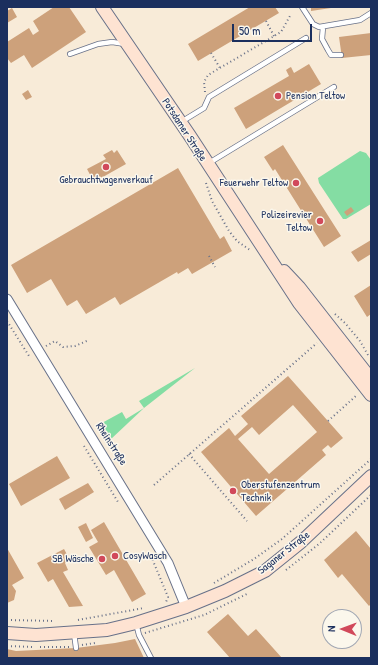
<!DOCTYPE html>
<meta charset="utf-8">
<style>
body{margin:0}
#map{position:relative;width:378px;height:665px;overflow:hidden;background:#f8ebd8;font-family:"Patrick Hand",sans-serif}
canvas{display:block}
.frame{position:absolute;inset:0;border:8px solid #1b2f5e;pointer-events:none}
.north{position:absolute;left:322px;top:609px;width:40px;height:40px;box-sizing:border-box;background:#fbf7ec;border:1px solid #a1a7b3;border-radius:50%;rotate:271deg;font-size:11px;font-weight:700;line-height:16px;text-align:center;color:#1b2f5e}
.north::after{content:'';display:block;margin:auto;width:14px;height:18px;background:#d1495b;clip-path:polygon(50% 0,100% 100%,50% 72%,0 100%)}
.scale{position:absolute;left:232px;top:24px;width:80px;height:18px;box-sizing:border-box;border:2px solid #1b2f5e;border-top:0;padding-left:5px;font-size:12px;line-height:14px;white-space:nowrap;color:#1b2f5e;-webkit-text-stroke:3px #fbf7ec;paint-order:stroke}
</style>
<div id="map">
<canvas width="378" height="665"></canvas>
<div class="frame"></div>
<div class="north">N</div>
<div class="scale">50 m</div>
</div>
<script>
const context = document.querySelector('canvas').getContext('2d');
context.lineJoin = 'round';
function fill(path, color) { context.fillStyle = color; context.fill(path, 'evenodd'); }
const toPath = rows => new Path2D(rows.map(r => 'M' + r).join(''));
function trace(path, color, width, dash) { context.strokeStyle = color; context.lineWidth = width; context.lineCap = dash ? 'butt' : 'round'; context.setLineDash(dash || []); context.stroke(path); }
function label(font, color, halo, rows, align = 'center') {
  context.font = font + ' "Patrick Hand",sans-serif'; context.lineWidth = 3; context.setLineDash([]); context.textBaseline = 'middle'; context.strokeStyle = halo; context.fillStyle = color; for (const [text, x, y, turn = 0] of rows) {
    context.save(); context.translate(x, y); context.rotate((+turn || 0) * Math.PI / 180); context.textAlign = isNaN(turn) ? turn : align; if (halo) context.strokeText(text, 0, 0); context.fillText(text, 0, 0); context.restore();
  }
}
fill(toPath([
 [360,151,366,153,371,160,371,204,346,219,343,219,319,183,318,178],
 [195,368,144,408,110,440,100,424,122,412,126,419,144,408,139,401]
]), '#84dda3');
fill(toPath([
 [54,7,69,7,86,32,32,68,24,55,11,63,7,58,7,42,29,28,33,35,39,31,33,21],
 [250,7,275,7,279,13,198,61,188,44],
 [311,7,331,7,331,8,311,11],
 [12,8,17,17,7,23,7,11],
 [371,33,371,55,342,58,339,37],
 [309,64,321,84,246,129,234,108,289,76,286,70,289,68,291,67,294,73],
 [28,90,32,97,26,100,22,94],
 [283,145,341,236,324,247,275,169,273,171,264,157],
 [112,150,114,153,117,150,126,164,94,182,87,169,106,159,103,155],
 [178,168,220,239,224,236,232,251,192,274,188,268,178,274,177,272,120,305,115,297,86,314,77,300,67,306,51,279,27,293,11,265],
 [351,207,354,211,347,216,344,212],
 [371,240,371,254,358,262,351,252],
 [371,285,371,314,367,317,354,296],
 [288,376,343,438,331,448,328,445,322,450,326,455,256,516,201,452,229,428,235,436,248,424,241,416],
 [293,405,317,432,269,474,238,439,252,427,259,435],
 [57,456,70,478,21,506,9,484],
 [88,483,94,492,65,510,59,499],
 [104,522,146,594,132,602,114,570,106,575,89,547,98,542,91,530],
 [86,523,93,538,86,542,78,527],
 [356,531,371,549,371,604,369,606,342,574,338,578,324,560],
 [7,548,24,578,12,585,16,591,14,600,7,603],
 [64,549,70,560,65,563,68,570,63,572,83,606,69,607,53,579,48,582,37,563],
 [228,614,248,636,256,629,282,658,230,658,207,632],
 [135,639,144,658,7,658,7,649,16,651,76,648,115,643]
]), '#cda17b');
const lane = toPath([
 [302,7,313,24,319,27,360,20,371,13],
 [323,27,322,39,328,50,331,55,341,55],
 [70,54,98,44,112,42,125,44],
 [181,122,204,108,209,97,306,38],
 [209,163,334,87],
 [136,623,139,635,151,658],
 [74,633,76,648]
]);
const street = toPath([
 [7,299,168,563,186,607]
]);
const secondary = toPath([
 [102,7,190,136,299,303,371,395],
 [284,271,299,287,371,379],
 [7,633,36,635,107,630,136,623,186,607,225,591,265,571,301,542,371,476]
]);
trace(lane, '#687189', 6);
trace(street, '#687189', 11);
trace(secondary, '#687189', 14);
trace(toPath([
 [266,21,274,36],
 [211,53,220,68],
 [205,92,204,82,208,75,281,32,291,14],
 [206,183,212,201,229,231,237,241,250,250],
 [209,256,215,267],
 [335,314,345,323,360,341,368,355],
 [7,321,29,356],
 [46,346,55,341,63,347,75,346,89,340],
 [328,421,357,395],
 [84,446,118,502],
 [189,454,247,521],
 [154,485,317,343],
 [151,556,168,597,166,602],
 [286,570,319,544,371,495],
 [214,583,254,559,282,539,371,459],
 [7,620,55,621],
 [78,620,144,608],
 [145,633,204,615,249,593],
 [82,645,95,643],
 [7,646,34,647],
 [40,647,70,647]
]), '#687189', 2, [1, 3]);
trace(lane, '#fff', 4.5);
trace(street, '#fff', 9);
trace(secondary, '#fee3d2', 12);
for (const [x, y, r, color] of [
 [278,96,4,"#d1495b"],
 [106,167,4,"#d1495b"],
 [296,183,4,"#d1495b"],
 [320,221,4,"#d1495b"],
 [233,491,4,"#d1495b"],
 [115,556,4,"#d1495b"],
 [102,559,4,"#d1495b"]
]) { const dot = new Path2D(); dot.arc(x, y, r, 0, 2 * Math.PI); context.fillStyle = color; context.fill(dot); trace(dot, '#fbf7ec', 1.5); }
label('11px', '#1b2f5e', '#fbf7ec', [
 ["Pension Teltow",286,96],
 ["Gebrauchtwagenverkauf",106,180,"center"],
 ["Feuerwehr Teltow",288,183,"right"],
 ["Polizeirevier",312,215,"right"],
 ["Teltow",312,228,"right"],
 ["Oberstufenzentrum",241,485],
 ["Technik",241,498],
 ["CosyWasch",123,556],
 ["SB Wäsche",94,559,"right"]
], 'left');
label('11px', '#1b2f5e', '#fbf7ec', [
 ["Potsdamer Straße",184,130,57],
 ["Rheinstraße",111,444,57],
 ["Saganer Straße",284,553,-38]
]);
</script>
